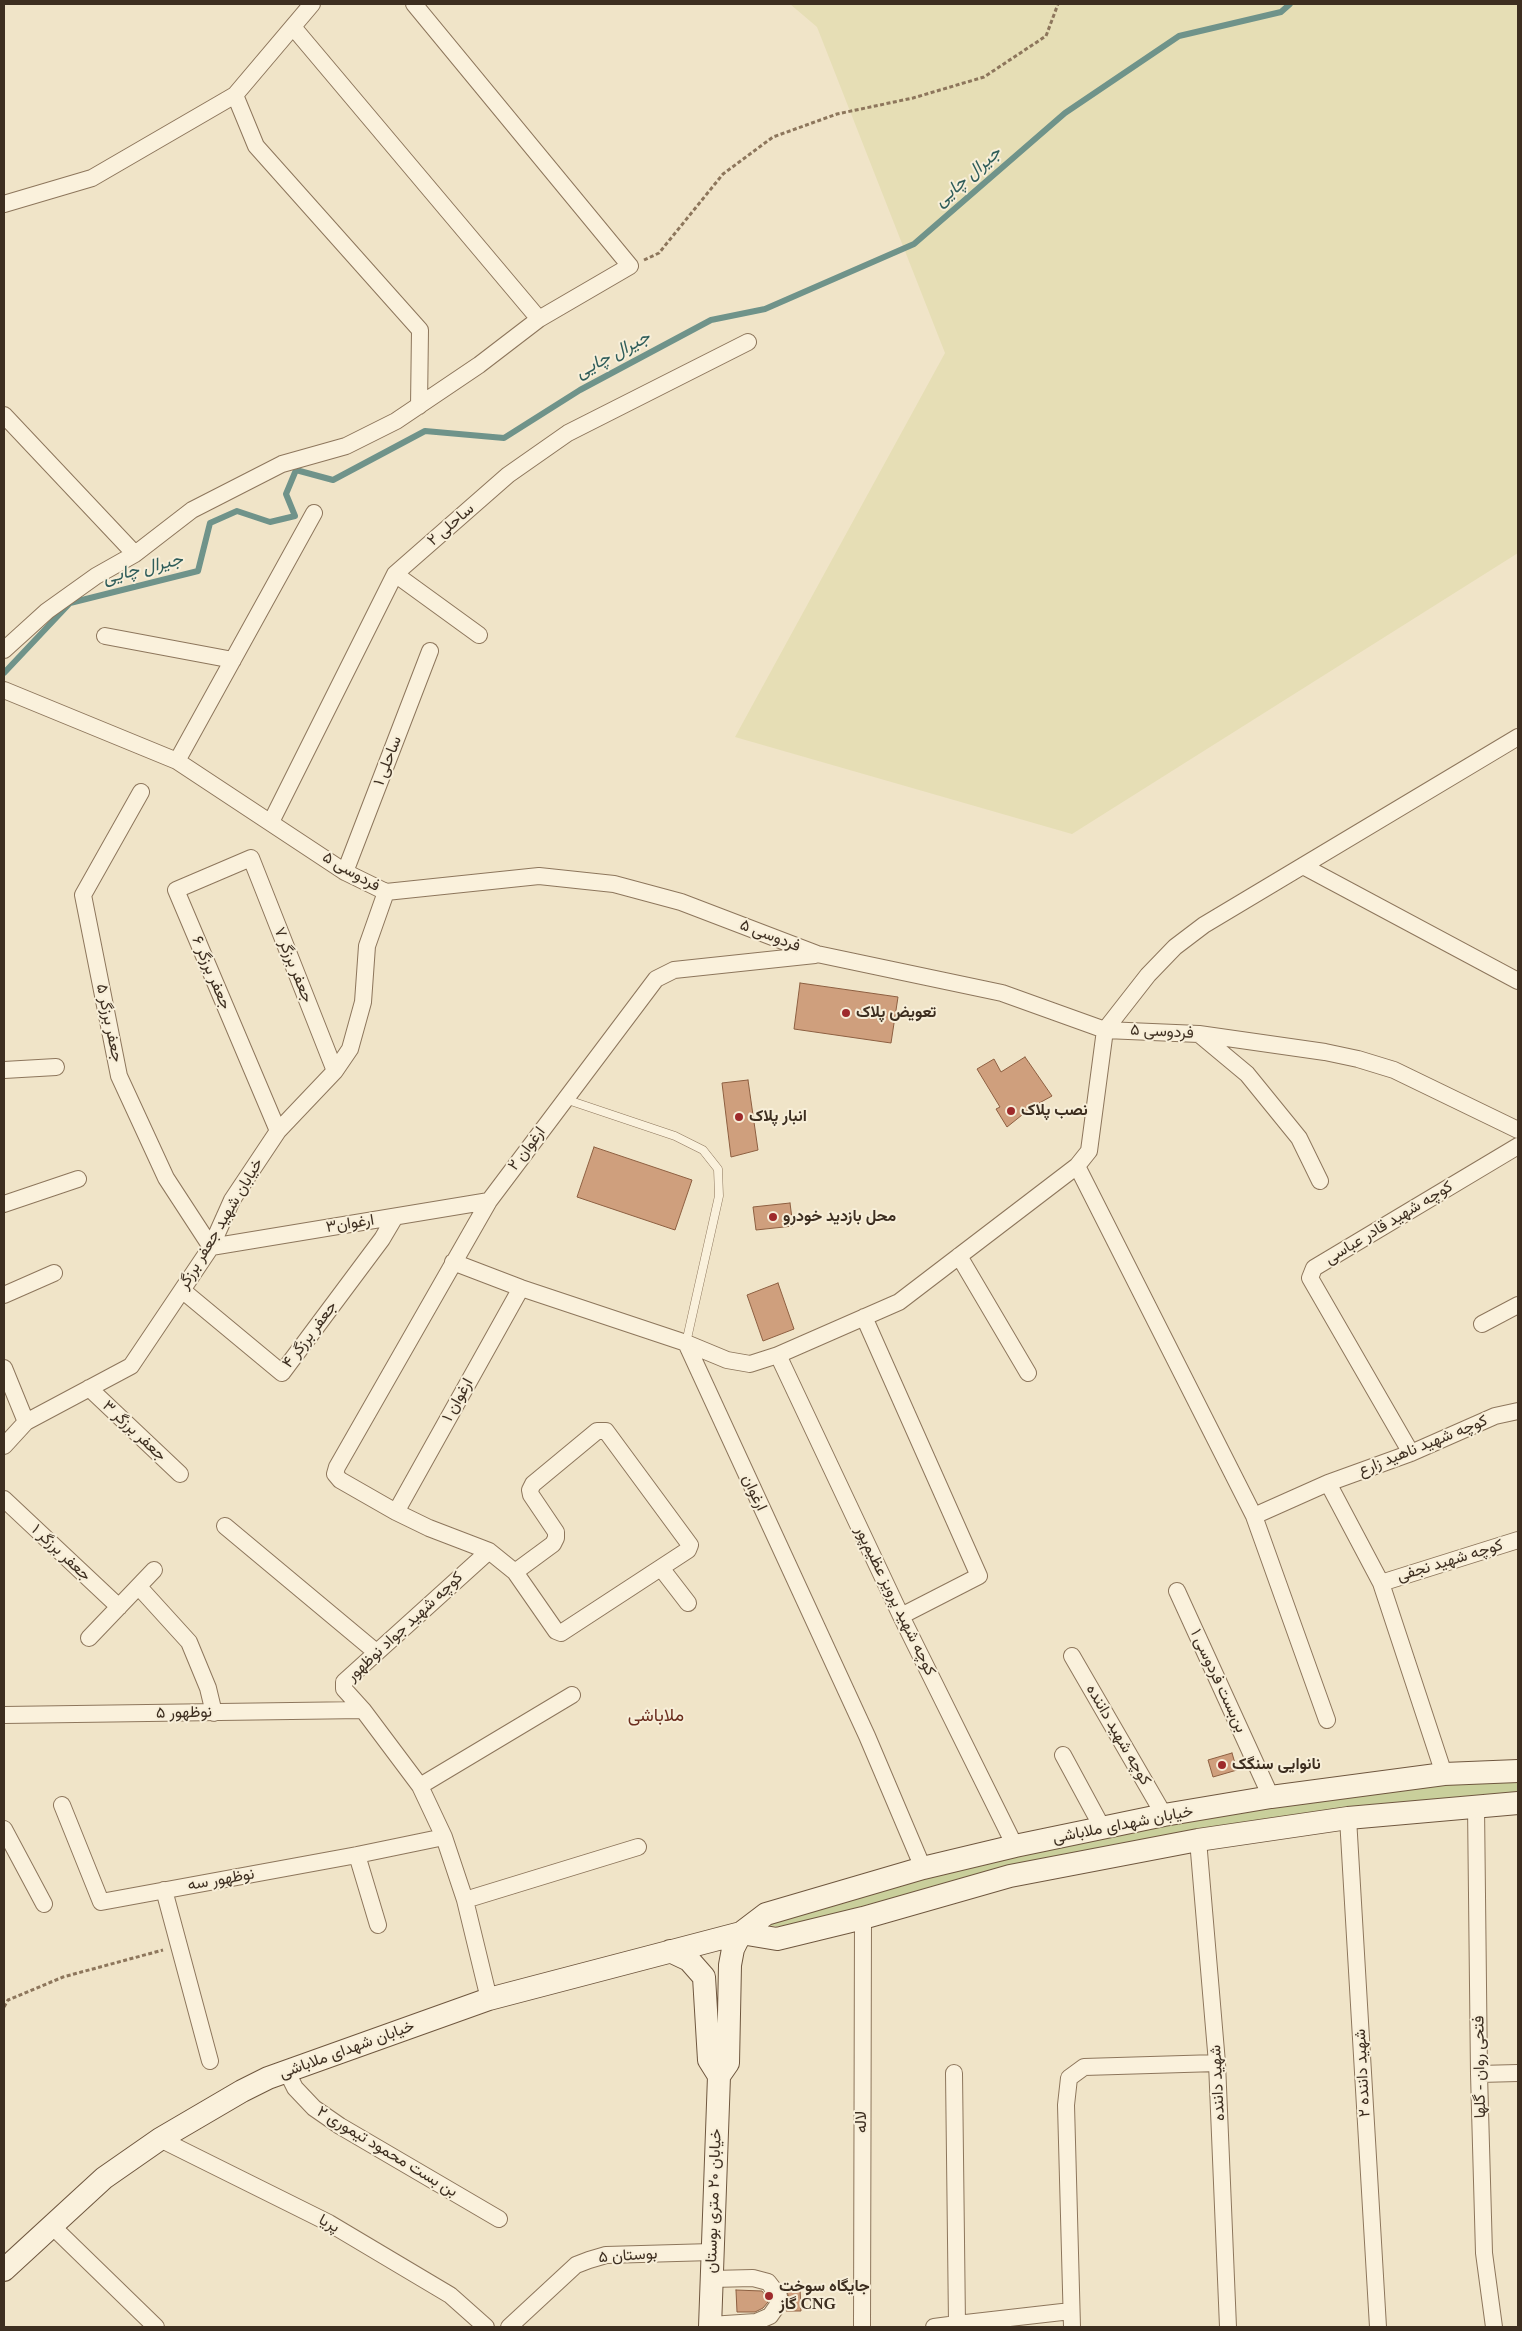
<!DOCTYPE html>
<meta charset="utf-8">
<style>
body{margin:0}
#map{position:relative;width:1522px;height:2331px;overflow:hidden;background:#f0e4c8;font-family:"Times New Roman",serif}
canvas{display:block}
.frame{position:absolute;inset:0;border:5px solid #3d2e20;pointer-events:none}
</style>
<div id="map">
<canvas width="1522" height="2331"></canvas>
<div class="frame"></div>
</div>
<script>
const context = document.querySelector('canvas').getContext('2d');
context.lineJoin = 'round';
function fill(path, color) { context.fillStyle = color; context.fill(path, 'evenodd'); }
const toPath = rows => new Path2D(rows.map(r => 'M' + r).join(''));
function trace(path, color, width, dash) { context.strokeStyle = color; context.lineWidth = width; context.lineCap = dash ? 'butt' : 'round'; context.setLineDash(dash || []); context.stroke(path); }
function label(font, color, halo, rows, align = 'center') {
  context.font = font + ' "Times New Roman",Vazirmatn,serif'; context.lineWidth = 4; context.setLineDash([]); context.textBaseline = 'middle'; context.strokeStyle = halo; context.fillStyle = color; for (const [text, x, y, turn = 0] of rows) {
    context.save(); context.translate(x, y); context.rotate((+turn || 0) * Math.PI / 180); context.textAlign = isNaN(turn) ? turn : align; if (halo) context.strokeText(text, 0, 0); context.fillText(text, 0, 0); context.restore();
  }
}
fill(toPath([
 [790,4,1518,4,1518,553,1072,834,735,737,945,353,817,27]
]), '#e6deb5');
fill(toPath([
 [1518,1778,1518,1794,1475,1797,797,1927,770,1926,784,1914,926,1876,1191,1817,1345,1794]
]), '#c9cf9b');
trace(toPath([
 [4,673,70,603,198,571,210,523,237,511,270,522,295,516,286,494,296,470,333,480,425,431,504,438,580,390,711,320,765,309,914,244,1065,113,1179,36,1281,12,1290,4]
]), '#6f938a', 6);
const building = toPath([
 [800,983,898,997,891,1043,794,1029,800,983],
 [1025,1057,1052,1096,1032,1107,1007,1127,996,1109,1000,1107,977,1069,994,1059,1001,1072,1025,1057],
 [748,1080,758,1150,731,1157,722,1083,748,1080],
 [594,1147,692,1180,675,1230,577,1197,594,1147],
 [790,1203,793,1226,756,1230,753,1207,790,1203],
 [778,1283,794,1329,763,1341,747,1295,778,1283],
 [1232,1753,1237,1770,1213,1777,1208,1760,1232,1753],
 [800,2288,801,2311,786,2311,789,2298,786,2289,800,2288],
 [736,2290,762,2291,768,2299,768,2302,763,2308,755,2312,737,2312,736,2290]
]);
fill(building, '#cf9f7d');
trace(building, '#8d5f41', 1);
const lane = toPath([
 [565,1099,675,1136,703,1150,718,1169,719,1196,686,1343]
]);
const street = toPath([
 [293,27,539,319],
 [235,95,256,146,420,330,419,406],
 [4,204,92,178,235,95,312,4],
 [4,415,135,554],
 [395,574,479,635],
 [105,636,233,660],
 [4,650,47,611,96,576,135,554,192,510,282,464,346,446,396,421,479,365,539,319,630,266,414,4],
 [4,690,177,761,345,872,386,892,539,876,614,884,681,902,817,954,1002,993,1105,1030,1199,1034,1325,1052,1358,1059,1394,1070,1518,1130],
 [177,761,314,513],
 [141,792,83,895,119,1076,166,1178,211,1247],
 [271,822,395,574,508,475,568,433,748,342],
 [1303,866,1518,981],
 [345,872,430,651],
 [1199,1034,1247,1074,1299,1138,1320,1181],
 [4,1070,56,1067],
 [278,1131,176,890,251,858,335,1071],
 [4,1204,78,1179],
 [211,1247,489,1201],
 [959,1256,1028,1373],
 [453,1262,521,1288,686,1343,727,1360,750,1364,778,1355,899,1302,1077,1166],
 [182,1290,282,1373,382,1239,395,1217],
 [4,1295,54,1273],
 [864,1317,979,1576,901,1616],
 [1482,1324,1518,1305],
 [686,1343,867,1736,923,1868],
 [778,1355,901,1616,1015,1846],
 [4,1368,26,1422],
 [89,1388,180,1474],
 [4,1446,26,1422,131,1366,211,1247,232,1200,278,1131,335,1071,350,1049,363,1002,367,946,386,892],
 [1411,1453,1310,1278,1314,1268,1518,1146],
 [1328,1483,1411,1453,1495,1416,1518,1411],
 [4,1499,119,1607],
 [396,1512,521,1288],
 [1254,1516,1328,1483,1381,1583,1444,1774],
 [225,1526,376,1652],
 [489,1551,515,1572,556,1631,561,1633,688,1550,690,1545,606,1431,597,1431,533,1484,530,1490,531,1495,556,1532,556,1538,553,1544,515,1572],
 [661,1568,688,1603],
 [1381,1583,1518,1540],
 [139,1587,189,1642,208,1688,214,1713],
 [1177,1591,1271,1797],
 [89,1638,154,1570],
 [1072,1656,1164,1815],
 [4,1715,363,1710],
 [1327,1720,1254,1516,1077,1166,1089,1151,1105,1030,1148,975,1175,947,1204,925,1518,737],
 [1063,1755,1103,1829],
 [420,1786,572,1695],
 [62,1805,101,1902,357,1855,444,1837],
 [1476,1806,1479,2074,1484,2253,1494,2327],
 [1348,1818,1378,2327],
 [4,1829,44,1904],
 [1198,1840,1217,2063,1228,2327],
 [357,1855,378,1925],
 [164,1890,210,2061],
 [465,1900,638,1847],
 [489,1999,465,1900,444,1837,420,1786,363,1710,344,1689,344,1682,489,1551,429,1528,396,1512,340,1480,335,1474,337,1467,489,1201,656,979,674,970,815,955],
 [287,2072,295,2088,314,2108,340,2126,499,2219],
 [954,2073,957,2324,1071,2311],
 [1479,2074,1518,2073],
 [160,2139,329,2223,450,2295,486,2327],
 [51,2225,156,2327],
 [710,2325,756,2322,770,2316,777,2306,779,2296,768,2282,753,2278,712,2279],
 [509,2327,576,2265,589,2260,606,2255,712,2252],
 [862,2327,863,1918],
 [934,2327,957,2324],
 [1072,2327,1066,2105,1069,2078,1084,2067,1217,2063]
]);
const secondary = toPath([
 [741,1933,777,1939,863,1918,1010,1876,1198,1840,1348,1818,1518,1803],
 [670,1951,689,1960,704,1977,709,2060,719,2076,710,2327],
 [719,2076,728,2063,730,1965,733,1949,741,1933],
 [4,2270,104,2178,160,2139,242,2091,268,2078,489,1999,741,1933,766,1914,923,1868,1015,1846,1164,1815,1271,1797,1444,1774,1518,1771]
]);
trace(lane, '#8d765c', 9);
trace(street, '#8d765c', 18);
trace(secondary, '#6f573f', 24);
trace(toPath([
 [644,260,659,253,723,174,773,137,837,114,913,98,984,77,1046,36,1058,4],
 [4,2007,8,2000,63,1977,163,1950]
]), '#8d765c', 3, [4, 2.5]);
trace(lane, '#faf1dc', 8);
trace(street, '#faf1dc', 16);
trace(secondary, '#faf1dc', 22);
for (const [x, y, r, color] of [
 [846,1013,5,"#9e2a2b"],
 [1011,1111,5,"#9e2a2b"],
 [739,1117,5,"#9e2a2b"],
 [773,1217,5,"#9e2a2b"],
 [1222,1765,5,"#9e2a2b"],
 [769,2296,5,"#9e2a2b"]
]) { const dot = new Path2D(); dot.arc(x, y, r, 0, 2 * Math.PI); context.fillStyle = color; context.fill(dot); trace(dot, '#f7eed8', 2); }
label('16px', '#3d2e20', '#f7eed8', [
 ["ساحلی ۲",451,525,-41],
 ["ساحلی ۱",388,761,-69],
 ["فردوسی ۵",351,872,30],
 ["فردوسی ۵",770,936,21],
 ["جعفر برزگر ۷",293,965,68],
 ["جعفر برزگر ۶",211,973,67],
 ["جعفر برزگر ۵",109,1023,78],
 ["فردوسی ۵",1162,1032,3],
 ["ارغوان ۲",527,1149,-53],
 ["کوچه شهید قادر عباسی",1389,1223,-31],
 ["خیابان شهید جعفر برزگر",221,1224,-59],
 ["ارغوان۳",350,1224,-9],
 ["جعفر برزگر ۴",310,1335,-53],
 ["ارغوان ۱",458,1400,-61],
 ["جعفر برزگر ۳",134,1431,43],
 ["کوچه شهید ناهید زارع",1423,1446,-22],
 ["ارغوان",754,1493,65],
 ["جعفر برزگر ۱",61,1553,43],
 ["کوچه شهید نجفی",1450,1561,-17],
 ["کوچه شهید پرویز عظیم‌پور",895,1601,64],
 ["کوچه شهید جواد نوظهور",405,1627,-43],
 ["بن‌بست فردوسی ۱",1218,1681,65],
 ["نوظهور ۵",184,1713,-1],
 ["کوچه شهید داننده",1118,1735,60],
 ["خیابان شهدای ملاباشی",1123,1825,-11],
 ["نوظهور سه",221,1880,-10],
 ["خیابان شهدای ملاباشی",347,2050,-20],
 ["فتحی روان - گلها",1480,2067,-91],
 ["شهید داننده ۲",1363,2073,-93],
 ["شهید داننده",1218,2083,-93],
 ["لاله",862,2122,-90],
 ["بن بست محمود تیموری ۲",387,2152,31],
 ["خیابان ۲۰ متری بوستان",714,2201,-88],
 ["پریا",329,2224,28],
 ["بوستان ۵",628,2256,-4]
]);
label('bold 16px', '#3d2e20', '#f7eed8', [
 ["تعویض پلاک",856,1013],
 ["نصب پلاک",1021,1111],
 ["انبار پلاک",749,1117],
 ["محل بازدید خودرو",783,1217],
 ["نانوایی سنگک",1232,1765],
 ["جایگاه سوخت",779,2287],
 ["گاز CNG",779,2305]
], 'left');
label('italic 18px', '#2f5d5a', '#f7eed8', [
 ["جیرال چایی",968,177,-41],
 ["جیرال چایی",613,355,-28],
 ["جیرال چایی",143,569,-14]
]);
label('18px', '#6b2e1e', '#f7eed8', [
 ["ملاباشی",656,1716]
]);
</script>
